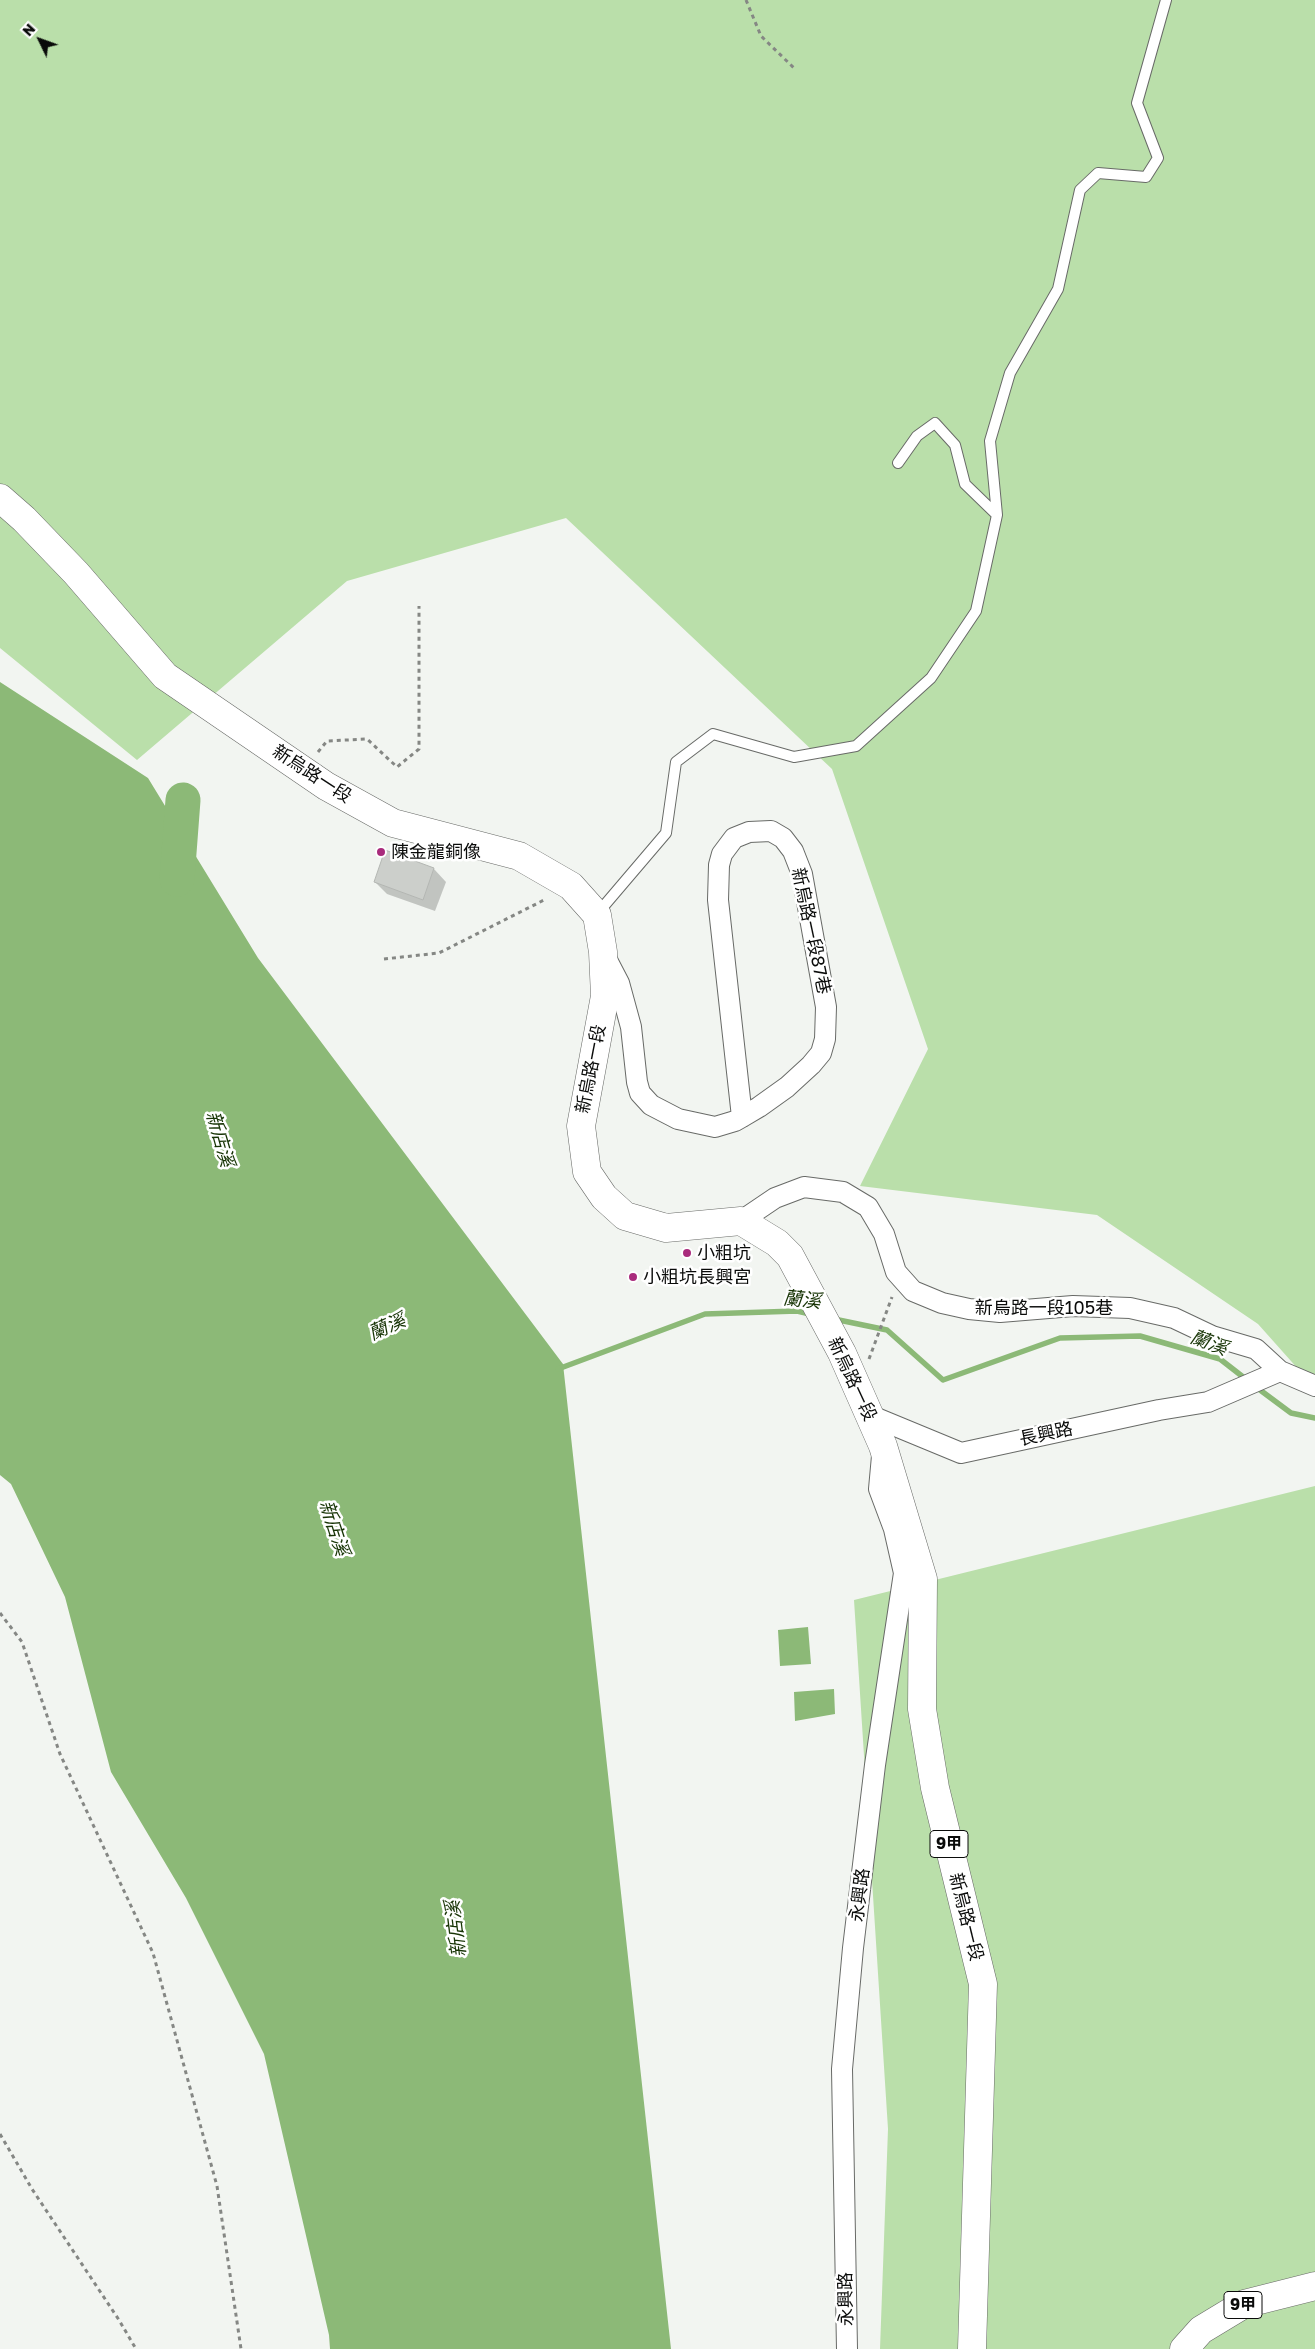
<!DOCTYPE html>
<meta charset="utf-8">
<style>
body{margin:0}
#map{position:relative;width:1315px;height:2349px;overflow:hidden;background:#f2f5f1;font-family:"Golos Text",sans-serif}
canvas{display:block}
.north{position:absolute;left:15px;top:15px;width:50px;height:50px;-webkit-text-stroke:4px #fff;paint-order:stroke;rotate:312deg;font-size:14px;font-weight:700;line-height:20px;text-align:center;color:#0a0b0a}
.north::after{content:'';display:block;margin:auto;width:18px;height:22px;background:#0a0b0a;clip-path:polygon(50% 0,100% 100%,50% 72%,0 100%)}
</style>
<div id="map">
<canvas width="1315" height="2349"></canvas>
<div class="north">N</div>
</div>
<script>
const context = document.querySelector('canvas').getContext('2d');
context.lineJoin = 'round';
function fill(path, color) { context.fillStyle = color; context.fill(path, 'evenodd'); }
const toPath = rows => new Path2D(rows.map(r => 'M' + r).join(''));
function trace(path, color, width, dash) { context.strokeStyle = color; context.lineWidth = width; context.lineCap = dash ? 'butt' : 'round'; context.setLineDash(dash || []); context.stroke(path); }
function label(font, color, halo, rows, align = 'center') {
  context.font = font + ' "Golos Text","Noto Sans TC",sans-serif'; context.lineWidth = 5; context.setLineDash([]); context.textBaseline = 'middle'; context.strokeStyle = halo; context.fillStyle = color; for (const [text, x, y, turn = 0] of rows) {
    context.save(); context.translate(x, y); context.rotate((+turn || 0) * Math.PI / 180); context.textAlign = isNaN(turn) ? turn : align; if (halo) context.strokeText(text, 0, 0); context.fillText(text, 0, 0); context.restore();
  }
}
fill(toPath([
 [0,0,1315,0,1315,1388,1258,1324,1097,1215,860,1186,928,1049,832,769,566,518,347,581,137,760,0,648],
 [1315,1486,1315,2349,880,2349,888,2129,854,1600]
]), '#badfaa');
fill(toPath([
 [0,682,148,778,258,958,563,1364,671,2349,330,2349,329,2335,264,2054,186,1898,111,1772,65,1597,11,1484,0,1475],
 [808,1627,811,1664,780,1666,778,1630],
 [834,1689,835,1714,795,1721,794,1692]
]), '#8cb977');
fill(toPath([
 [434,869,446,882,435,911,387,894,375,882]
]), '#0003');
trace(toPath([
 [834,1319,887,1330,943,1380,1060,1338,1140,1336,1220,1359,1247,1380],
 [558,1369,705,1314,797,1311,810,1314],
 [1256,1387,1291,1413,1315,1418]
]), '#8cb977', 5.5);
trace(toPath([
 [177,879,183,800]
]), '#8cb977', 35);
const building = toPath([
 [385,850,434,868,423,900,374,882,385,850]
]);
fill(building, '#cccfcb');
trace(building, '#b3b6b2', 1);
const lane = toPath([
 [898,463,917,436,935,423,955,445,965,484,997,515],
 [597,914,666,833,676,762,713,734,794,757,856,746,931,678,976,611,997,515,990,441,1010,373,1058,289,1080,190,1098,173,1146,177,1158,158,1137,103,1166,0]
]);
const street = toPath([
 [606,958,619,983,631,1027,637,1082,640,1093,651,1105,678,1119,715,1127,735,1121,742,1117,759,1107,787,1087,811,1065,821,1053,825,1039,826,1007,802,874,793,851,783,838,771,831,749,832,734,838,722,854,719,865,718,900,742,1117],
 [741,1221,775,1198,804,1187,843,1192,868,1207,884,1234,896,1272,913,1291,942,1303,969,1309,1000,1312,1073,1306,1130,1308,1174,1318,1212,1336,1256,1349,1280,1371,1315,1386],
 [869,1415,961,1453,1159,1410,1208,1402,1280,1371],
 [847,2349,842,2069,853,1948,875,1765,904,1573,894,1529,879,1489,882,1456]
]);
const primary = toPath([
 [0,498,24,519,76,573,165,676,326,786,393,823,519,856,571,886,597,915,603,952,605,996,581,1126,587,1172,604,1197,625,1216,666,1228,741,1221,777,1243,790,1256,842,1353,883,1446,923,1579,922,1709,935,1788,983,1984,972,2349],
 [1184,2349,1201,2330,1244,2304,1315,2286]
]);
trace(lane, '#686a67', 12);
trace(street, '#686a67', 22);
trace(primary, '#686a67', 29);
trace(toPath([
 [746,0,761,36,794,68],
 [318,752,327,741,367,739,397,767,419,749,419,606],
 [384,959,439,953,546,899],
 [869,1359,892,1297],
 [0,1613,22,1642,60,1754,153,1953,217,2186,241,2349],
 [0,2134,32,2189,119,2320,136,2349]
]), '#858784', 3, [4, 4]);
trace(lane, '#fff', 10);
trace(street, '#fff', 20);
trace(primary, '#fff', 28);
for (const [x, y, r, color] of [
 [381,852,5,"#a92b7c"],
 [687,1253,5,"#a92b7c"],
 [633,1277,5,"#a92b7c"]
]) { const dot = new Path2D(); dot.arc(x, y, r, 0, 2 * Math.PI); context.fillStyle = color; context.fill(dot); trace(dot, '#fff', 2); }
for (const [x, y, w] of [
 [949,1844,38],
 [1243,2305,38]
]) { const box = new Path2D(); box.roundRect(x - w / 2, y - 13.5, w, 27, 4); context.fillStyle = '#fff'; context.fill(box); trace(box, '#0a0b0a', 1); }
label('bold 16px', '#0a0b0a', null, [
 ["9甲",949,1844],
 ["9甲",1243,2305]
]);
label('18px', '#0a0b0a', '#fff', [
 ["新烏路一段",312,774,33],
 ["新烏路一段87巷",811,931,78],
 ["新烏路一段",591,1069,-79],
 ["新烏路一段105巷",1044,1308],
 ["新烏路一段",852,1379,65],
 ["長興路",1046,1434,-12],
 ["永興路",860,1895,-83],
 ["新烏路一段",966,1917,76],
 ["永興路",846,2299,-91]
]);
label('18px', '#0a0b0a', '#fff', [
 ["陳金龍銅像",391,852],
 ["小粗坑",697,1253],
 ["小粗坑長興宮",643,1277]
], 'left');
label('italic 19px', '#173405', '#fff', [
 ["新店溪",220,1139,74],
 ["蘭溪",802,1300,6],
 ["蘭溪",387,1327,-24],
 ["蘭溪",1209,1343,21],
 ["新店溪",334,1528,72],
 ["新店溪",456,1929,-97]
]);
</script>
